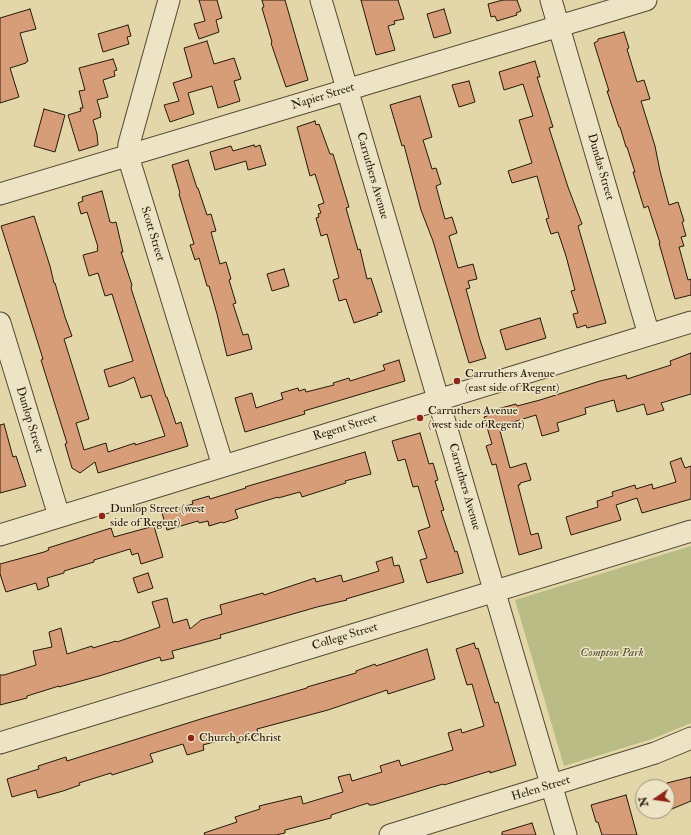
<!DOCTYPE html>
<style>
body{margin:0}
#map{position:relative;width:691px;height:835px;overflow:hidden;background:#e3d6a8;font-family:"IM FELL Double Pica",serif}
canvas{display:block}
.north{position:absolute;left:635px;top:779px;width:40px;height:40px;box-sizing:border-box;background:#ede4c6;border:1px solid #9d937b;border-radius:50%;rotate:257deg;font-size:11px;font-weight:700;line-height:16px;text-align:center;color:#25190a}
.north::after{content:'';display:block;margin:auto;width:14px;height:18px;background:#8f2418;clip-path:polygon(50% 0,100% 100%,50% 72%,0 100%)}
</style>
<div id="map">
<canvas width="691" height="835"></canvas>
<div class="north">N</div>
</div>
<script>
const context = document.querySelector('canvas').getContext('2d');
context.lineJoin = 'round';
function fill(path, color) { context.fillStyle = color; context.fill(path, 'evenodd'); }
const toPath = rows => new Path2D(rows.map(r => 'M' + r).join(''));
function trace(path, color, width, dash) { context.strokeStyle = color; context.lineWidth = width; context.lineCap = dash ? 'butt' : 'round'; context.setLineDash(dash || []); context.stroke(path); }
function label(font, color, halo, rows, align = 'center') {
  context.font = font + ' "IM FELL Double Pica",serif'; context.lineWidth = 3; context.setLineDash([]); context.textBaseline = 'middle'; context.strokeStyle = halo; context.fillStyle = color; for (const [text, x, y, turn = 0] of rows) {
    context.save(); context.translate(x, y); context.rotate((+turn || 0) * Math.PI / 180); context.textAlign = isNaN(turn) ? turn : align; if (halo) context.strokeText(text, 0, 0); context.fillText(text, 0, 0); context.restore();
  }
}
fill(toPath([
 [691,546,691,723,652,739,564,766,515,600]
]), '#b9bc84');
const building = toPath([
 [199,0,217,0,222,18,216,20,219,32,199,39,194,24,205,21,199,0],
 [262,0,285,0,308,80,286,87,271,43,272,42,262,8,264,7,262,0],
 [361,0,398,0,404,19,394,21,395,24,388,26,395,50,376,55,361,0],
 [503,0,517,0,521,11,516,13,517,15,497,21,495,16,491,17,488,4,503,0],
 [30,9,36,29,20,33,28,61,26,62,26,63,10,68,19,97,0,103,0,18,30,9],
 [444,9,451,33,434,38,427,14,444,9],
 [128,25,131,36,127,37,129,44,103,52,98,34,128,25],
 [624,32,629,48,627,49,637,82,644,80,650,99,641,101,655,146,660,171,669,205,678,202,684,221,682,222,686,236,681,237,684,246,679,247,688,280,691,279,691,295,675,299,659,243,660,243,648,206,644,208,633,172,635,172,627,147,626,147,620,127,619,127,607,91,609,91,594,43,598,41,598,39,624,32],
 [207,41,214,64,234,58,241,79,234,81,240,101,218,108,212,86,188,93,194,114,170,122,164,105,179,101,173,83,192,77,184,48,207,41],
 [113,59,117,70,114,71,115,76,103,80,108,97,97,100,101,114,100,114,101,117,93,120,97,134,98,145,79,151,68,115,81,111,80,108,83,108,79,91,85,90,79,68,113,59],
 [535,61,540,77,537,77,553,127,549,128,568,187,582,224,578,226,606,323,587,328,586,325,577,328,573,314,578,313,571,291,575,290,566,256,558,232,551,234,546,219,549,218,537,176,512,183,508,171,532,163,519,120,533,116,523,84,504,90,499,72,535,61],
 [469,81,475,102,459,107,452,85,469,81],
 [420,96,432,137,423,140,432,169,436,168,441,184,436,186,445,219,452,217,457,233,449,236,458,268,473,264,477,279,468,281,470,288,466,289,480,340,486,358,469,363,433,241,421,210,404,145,402,146,390,105,420,96],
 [44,109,65,115,55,152,34,146,44,109],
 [315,121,316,125,319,124,330,154,333,154,349,207,346,208,358,250,360,249,367,279,371,278,382,312,377,313,378,315,354,323,346,299,339,301,333,280,339,278,327,234,321,236,316,218,319,217,318,214,321,213,318,205,324,203,315,174,310,176,297,127,315,121],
 [254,145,255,147,260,145,266,165,248,170,246,161,215,170,210,152,231,146,233,151,254,145],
 [188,160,197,188,198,188,207,215,211,214,216,231,211,232,220,264,226,262,231,279,229,280,236,303,233,304,243,335,248,334,252,349,227,356,217,314,209,286,207,286,199,258,195,260,190,245,194,244,179,194,180,193,172,165,188,160],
 [102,191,110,222,111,222,112,223,116,222,123,252,121,252,132,285,131,288,166,397,167,397,176,424,181,422,188,446,98,473,95,462,80,473,72,468,65,444,67,443,41,360,43,359,1,226,34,216,50,266,54,283,55,283,65,317,72,336,64,339,89,419,76,423,84,450,106,443,108,452,135,443,135,445,165,436,151,395,141,398,134,377,124,382,109,387,104,370,133,361,112,294,105,296,98,273,89,276,83,255,98,251,97,248,98,247,87,212,81,214,78,203,83,201,82,197,102,191],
 [284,269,289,286,272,291,267,274,284,269],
 [540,318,546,338,506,350,500,330,540,318],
 [691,353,691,394,661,403,664,410,647,415,644,404,617,412,614,400,585,408,586,414,557,423,559,431,542,436,536,415,507,424,508,429,500,431,510,468,526,463,531,480,520,483,520,485,518,485,531,535,538,533,542,548,519,555,496,464,492,465,486,446,492,444,484,417,487,416,486,412,516,404,517,406,540,400,600,381,626,375,627,379,671,365,670,361,691,353],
 [399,360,405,381,304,411,305,414,245,432,235,398,252,393,256,408,283,399,281,393,298,388,299,391,305,389,306,392,334,385,333,383,349,378,350,381,385,370,383,365,399,360],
 [4,424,13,457,16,456,26,486,0,493,0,425,4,424],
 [420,433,429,464,433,463,438,480,435,481,444,510,441,511,455,552,457,551,463,572,463,573,427,583,420,560,427,558,418,531,430,527,418,486,413,487,405,459,398,461,392,441,420,433],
 [365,452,371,474,345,481,346,483,302,497,300,492,278,498,278,497,241,508,235,510,238,518,223,523,222,522,209,526,208,521,199,523,198,521,167,530,162,513,193,504,192,501,209,496,210,499,246,488,245,487,365,452],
 [681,458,685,468,691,466,691,499,642,513,637,498,616,505,621,520,571,535,566,517,598,507,597,501,613,496,612,492,635,485,636,489,652,484,653,489,676,482,670,462,681,458],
 [154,526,163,557,141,564,138,553,132,555,130,549,94,560,94,562,64,571,64,573,47,578,49,586,38,590,36,583,6,592,0,574,0,564,44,552,49,550,48,548,111,528,114,537,154,526],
 [392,557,394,566,399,565,404,582,346,599,347,600,317,607,220,635,221,638,172,651,174,658,161,661,160,657,99,676,59,687,59,686,27,696,27,698,0,705,0,675,4,675,36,665,33,651,52,647,49,632,61,628,67,654,92,646,93,648,116,641,117,642,160,627,152,602,167,598,173,623,187,619,190,629,201,620,222,614,220,605,263,593,264,595,315,578,316,582,341,575,343,582,379,571,376,562,392,557],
 [148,573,153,588,138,593,133,578,148,573],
 [474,643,476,649,478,648,495,703,498,702,516,765,490,773,490,771,444,785,443,784,373,805,369,805,368,803,331,815,331,818,285,830,285,833,276,835,205,835,204,833,237,822,235,817,260,809,259,806,301,796,303,804,343,792,338,777,350,774,352,781,382,772,380,766,399,760,401,766,453,750,448,733,461,729,462,733,484,726,472,684,467,685,456,649,474,643],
 [427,649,435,679,388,694,387,690,328,710,257,729,258,735,251,737,252,739,237,743,235,736,203,745,204,750,187,755,183,744,150,754,153,762,112,775,111,773,79,783,80,785,63,791,38,798,36,790,12,797,7,779,39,769,38,766,66,757,67,761,204,718,307,688,307,687,356,673,356,671,375,664,376,666,427,649],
 [691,777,691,801,667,811,667,783,691,777],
 [626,795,637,835,602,835,598,822,596,822,591,805,626,795],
 [532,823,536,835,502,835,502,832,532,823]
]);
fill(building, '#d79d79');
trace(building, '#25190a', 1);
const minor = toPath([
 [169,0,129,144,128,156,223,466],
 [321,0,566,835],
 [551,0,649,335],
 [0,194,646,0],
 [0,323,59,516],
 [0,535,691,322],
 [0,743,691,531],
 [390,835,655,753,691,738]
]);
trace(minor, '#544832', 23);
trace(minor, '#ede4c6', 21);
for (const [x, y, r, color] of [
 [457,381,4,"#8f2418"],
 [420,418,4,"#8f2418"],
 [102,516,4,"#8f2418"],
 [191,738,4,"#8f2418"]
]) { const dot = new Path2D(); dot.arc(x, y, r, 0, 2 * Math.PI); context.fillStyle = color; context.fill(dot); trace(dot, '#ede4c6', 1.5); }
label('12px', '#25190a', '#ede4c6', [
 ["Napier Street",323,97,-17],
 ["Dundas Street",600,167,74],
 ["Carruthers Avenue",372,176,74],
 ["Scott Street",152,234,73],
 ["Dunlop Street",29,420,73],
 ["Regent Street",345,428,-17],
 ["Carruthers Avenue",464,487,74],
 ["College Street",345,637,-17],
 ["Helen Street",541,789,-17]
]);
label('12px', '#25190a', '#ede4c6', [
 ["Carruthers Avenue",465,374],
 ["(east side of Regent)",465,388],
 ["Carruthers Avenue",428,411],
 ["(west side of Regent)",428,425],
 ["Dunlop Street (west",110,509],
 ["side of Regent)",110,523],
 ["Church of Christ",199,738]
], 'left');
label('italic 12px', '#514a2f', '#ede4c6', [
 ["Compton Park",612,653]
]);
</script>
